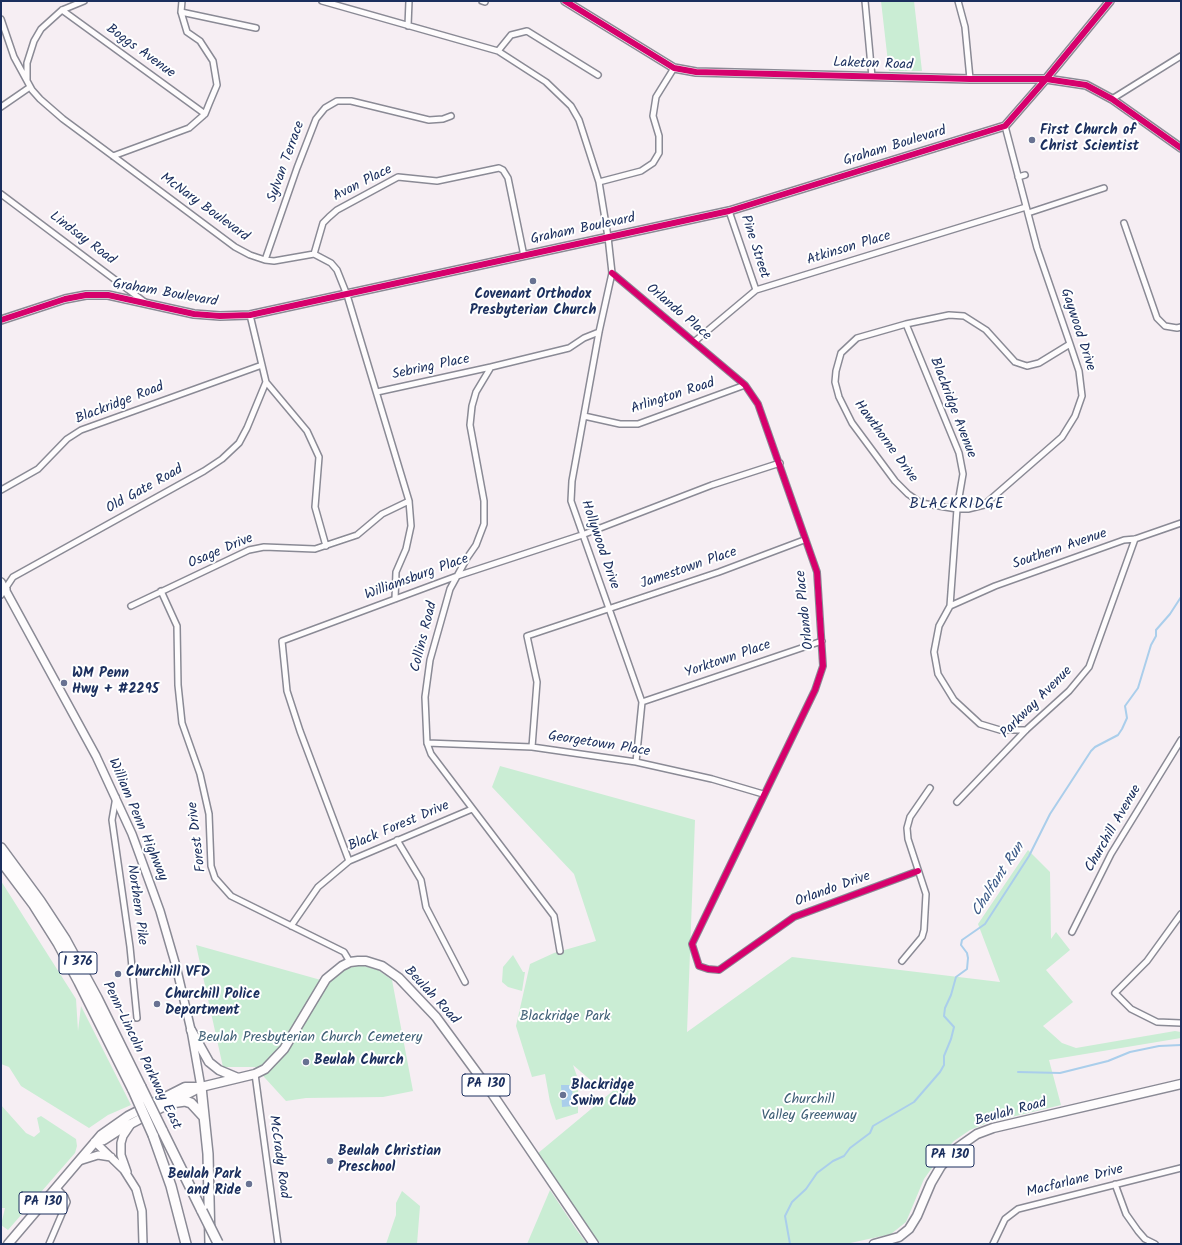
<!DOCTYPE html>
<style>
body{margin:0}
#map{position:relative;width:1182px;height:1245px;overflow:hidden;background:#f6eef3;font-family:Kalam,sans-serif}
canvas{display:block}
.frame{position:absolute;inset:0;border:2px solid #1b2f5e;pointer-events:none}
</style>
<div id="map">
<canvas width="1182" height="1245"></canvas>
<div class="frame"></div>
</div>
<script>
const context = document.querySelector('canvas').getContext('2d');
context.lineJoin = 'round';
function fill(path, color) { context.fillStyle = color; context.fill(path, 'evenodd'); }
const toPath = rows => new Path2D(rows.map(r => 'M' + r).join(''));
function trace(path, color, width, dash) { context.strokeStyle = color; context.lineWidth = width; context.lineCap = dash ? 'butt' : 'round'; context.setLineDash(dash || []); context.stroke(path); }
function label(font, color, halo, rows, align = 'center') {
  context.font = font + ' Kalam,sans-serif'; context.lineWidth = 4; context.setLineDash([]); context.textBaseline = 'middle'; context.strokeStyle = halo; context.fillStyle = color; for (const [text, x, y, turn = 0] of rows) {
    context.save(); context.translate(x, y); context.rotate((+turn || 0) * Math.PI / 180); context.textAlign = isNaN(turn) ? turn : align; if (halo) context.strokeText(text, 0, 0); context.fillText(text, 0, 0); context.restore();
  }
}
fill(toPath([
 [881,1,914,1,922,71,889,71],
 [500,766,695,820,687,1032,792,957,1000,982,978,924,1028,850,1050,872,1051,939,1056,932,1070,950,1046,970,1073,1002,1043,1026,1062,1043,1076,1048,1175,1031,1181,1032,1181,1038,1049,1060,1061,1105,987,1123,970,1130,954,1141,942,1154,924,1179,906,1222,891,1234,846,1244,601,1244,589,1230,537,1154,626,1080,601,1089,573,1065,578,1079,578,1113,556,1120,550,1102,545,1074,532,1077,516,1026,530,964,554,953,596,941,574,874,492,787],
 [1,881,76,999,78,1031,81,1006,131,1105,108,1115,89,1128,21,1086,9,1067,1,1064],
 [196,945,328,982,344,969,360,965,378,970,392,980,413,1091,383,1097,306,1098,286,1101,255,1067,223,1067],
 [513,955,523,972,525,972,522,991,508,987,502,982,503,967],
 [1,1105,26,1133,34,1137,40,1132,37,1118,41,1116,76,1139,77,1146,75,1153,8,1230,1,1225,5,1208,1,1208],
 [550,1190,576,1229,587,1244,527,1244],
 [402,1191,420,1206,417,1244,386,1244,396,1215,396,1203]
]), '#caedd4');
fill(toPath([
 [561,1085,572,1085,573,1106,562,1107]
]), '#aaceeb');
trace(toPath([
 [1018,1072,1060,1073,1108,1061,1130,1052,1159,1046,1181,1045],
 [790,1244,785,1216,792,1202,806,1189,817,1173,833,1161,844,1156,850,1148,870,1133,873,1126,914,1102,940,1072,944,1065,944,1056,951,1039,954,1027,944,1016,945,1008,951,995,956,977,967,969,968,958,967,953,961,945,962,940,985,924,1029,856,1050,814,1091,751,1095,747,1118,735,1122,729,1127,718,1125,706,1138,688,1151,645,1156,636,1156,630,1170,614,1181,597]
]), '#aaceeb', 2);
const street = toPath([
 [322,1,498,51,546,82,571,106,579,120,599,182,608,237,612,273,599,332,572,481,571,501,642,702,636,762],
 [482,1,485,2],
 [865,1,872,77],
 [958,1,965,27,970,79],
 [62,10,205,114],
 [181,12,256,28],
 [1,19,14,57,32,90,40,99,63,119,113,156,235,247,250,255,265,260,274,261,314,254,331,263,337,270,347,295,409,501,411,526,406,549,396,572,395,599],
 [408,26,409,1],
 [498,51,511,35,527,31,598,75],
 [27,80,27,63,34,41,41,29,62,10,84,1],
 [1112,99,1181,56],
 [1,107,30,87],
 [1005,126,1037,248,1070,344,1079,371,1082,396,1075,416,1062,437,984,505,968,509,957,509,921,503,908,494,895,481,852,423,839,397,835,382,836,371,841,353,857,338,906,324,949,315,964,316,986,330,1015,362,1027,366,1039,363,1070,344],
 [113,156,189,128,205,114,209,104,217,85,213,61,200,41,187,32,181,12,182,1],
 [1018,177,1025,175],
 [599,182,641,171,653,163,659,153,659,136,653,116,656,97,674,68],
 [1,194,146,303],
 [729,211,756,290],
 [1028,213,1104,188],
 [1124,223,1157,318,1165,326,1177,328,1181,327],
 [314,254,323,223,329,217,337,210,398,177,437,181,499,168,503,170,508,178,524,256],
 [265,260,297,168,316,119,325,108,337,101,351,101,429,120,443,119,451,116],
 [612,273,745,385,758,404,817,572,823,666,815,690,692,944,699,966,708,969,719,970,794,917,918,871],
 [250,315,266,382,307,431,319,457,315,507,326,546],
 [906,324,959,453,963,474,957,509,950,606,939,626,934,652,938,674,954,700,980,724,1000,730,1026,730],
 [694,342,756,290,1026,207],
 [377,392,491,367],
 [584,416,620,424,638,424,745,385],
 [1,490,38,469,67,439,81,430,262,365],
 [161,591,177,626,178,685,182,723,200,774,209,814,211,866,215,878,231,896,344,952,350,962],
 [1,595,13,577,204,471,222,459,239,443,247,428,266,382],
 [131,606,249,550,264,547,315,549,357,535,382,514,409,501],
 [950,606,995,586,1124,540,1135,539,1181,523],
 [642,702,822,641],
 [427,743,532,747,636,762,712,779,763,794],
 [532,747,537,682,527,636,719,572,804,540],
 [116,797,112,820,130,947,137,1018],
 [957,802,1026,730,1069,691,1089,667,1135,539],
 [397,840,421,880,426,907,465,982],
 [349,861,300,731,287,691,282,641,457,576,582,535,712,485,780,463],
 [1181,914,1147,961,1115,993,1131,1009,1157,1022,1181,1023],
 [291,926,318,887,349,861,472,809],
 [1072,932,1111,854,1181,740],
 [560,951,554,916,431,754,427,743,425,697,430,660,450,589,467,558,476,545,484,524,484,501,470,425,472,406,476,392,491,367,569,348,584,338,599,332],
 [902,961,922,937,924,930,926,894,908,839,907,828,910,817,930,788],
 [255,1074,278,1244],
 [1115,1184,1126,1214,1138,1231,1145,1239,1155,1244],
 [49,1244,67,1202,65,1197,56,1187],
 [993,1244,1005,1219,1018,1209,1181,1168]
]);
const secondary = toPath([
 [565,1,674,68,696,72,970,79,1046,79,1086,85,1112,99,1181,148],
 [1,320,65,299,86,295,108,295,194,314,220,316,250,315,729,211,1005,126,1046,79,1110,1],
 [1,582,96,756,132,834,160,911,176,966,191,1030,201,1087],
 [95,1142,124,1170,136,1189,142,1211,143,1244],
 [79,1161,98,1155,111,1157],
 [127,1172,121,1155,121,1143,123,1136,131,1124]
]);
const primary = toPath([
 [191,1030,209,1062,219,1070,238,1078],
 [95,1142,104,1140,121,1129,201,1087],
 [8,1244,101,1135,128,1116,185,1087,201,1087,255,1074,265,1069,284,1049,326,979,342,966,350,962,358,961,366,961,382,966,399,978,436,1017,491,1092,594,1244],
 [874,1244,899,1237,909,1229,917,1216,931,1183,941,1166,957,1148,977,1134,993,1128,1181,1084]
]);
const highway = toPath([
 [1,590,5,589],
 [1,848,40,901,65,939,97,998,141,1087],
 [1,861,34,905,58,943,79,982,133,1090],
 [201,1087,208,1154,210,1244],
 [171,1103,185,1101,191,1103,203,1116],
 [162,1130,202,1211],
 [153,1135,171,1186,186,1244]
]);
trace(street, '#8a8a95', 8);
trace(secondary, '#8a8a95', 10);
trace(primary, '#8a8a95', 11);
trace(highway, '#8a8a95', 12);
trace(street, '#fefcfd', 5);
trace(secondary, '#fefcfd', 7);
trace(primary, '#fefcfd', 8);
trace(highway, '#fefcfd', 9);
const highwayBridge = toPath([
 [141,1087,162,1130],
 [133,1090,153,1135],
 [202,1211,218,1243]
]);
trace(highwayBridge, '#8a8a95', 12, []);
trace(highwayBridge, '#fefcfd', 9);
trace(toPath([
 [565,1,674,68,696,72,970,79,1046,79,1086,85,1112,99,1181,148],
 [612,273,745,385,758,404,817,572,823,666,815,690,692,944,699,966,708,969,719,970,794,917,918,871],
 [1,320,65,299,86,295,108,295,194,314,220,316,250,315,729,211,1005,126,1046,79,1110,1]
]), '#d6006c', 6);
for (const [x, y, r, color] of [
 [1032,140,4,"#687292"],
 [533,281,4,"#687292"],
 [64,683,4,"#687292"],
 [118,974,4,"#687292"],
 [157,1004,4,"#687292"],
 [306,1062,4,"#687292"],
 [563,1095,4,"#687292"],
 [330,1161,4,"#687292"],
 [249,1184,4,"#687292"]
]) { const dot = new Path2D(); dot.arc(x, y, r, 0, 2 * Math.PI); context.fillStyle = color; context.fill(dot); trace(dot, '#fff', 1.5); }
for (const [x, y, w] of [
 [78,963,38],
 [486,1085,48],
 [950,1156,48],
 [43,1203,48]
]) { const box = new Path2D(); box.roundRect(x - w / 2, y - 11, w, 22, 3); context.fillStyle = '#fff'; context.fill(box); trace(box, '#1b2f5e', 1); }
label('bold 13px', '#1b2f5e', null, [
 ["I 376",78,963],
 ["PA 130",486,1085],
 ["PA 130",950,1156],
 ["PA 130",43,1203]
]);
label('14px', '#1b2f5e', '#fff', [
 ["Boggs Avenue",140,52,36],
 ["Laketon Road",873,65,2],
 ["Graham Boulevard",895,147,-17],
 ["Sylvan Terrace",287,162,-70],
 ["Avon Place",363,184,-27],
 ["McNary Boulevard",204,208,36],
 ["Graham Boulevard",583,230,-12],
 ["Lindsay Road",82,239,37],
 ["Pine Street",754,247,72],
 ["Atkinson Place",849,249,-17],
 ["Graham Boulevard",165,294,10],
 ["Orlando Place",678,313,40],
 ["Gaywood Drive",1077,330,72],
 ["Sebring Place",431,368,-12],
 ["Arlington Road",673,397,-18],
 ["Blackridge Road",120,404,-21],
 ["Blackridge Avenue",952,408,69],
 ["Hawthorne Drive",885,442,54],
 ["Old Gate Road",145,490,-29],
 ["Hollywood Drive",599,545,71],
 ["Southern Avenue",1060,550,-19],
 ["Osage Drive",221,552,-23],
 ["Jamestown Place",689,569,-19],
 ["Williamsburg Place",417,578,-20],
 ["Orlando Place",806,610,-96],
 ["Collins Road",425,637,-76],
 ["Yorktown Place",728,660,-19],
 ["Parkway Avenue",1037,703,-45],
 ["Georgetown Place",599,745,9],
 ["William Penn Highway",137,820,67],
 ["Black Forest Drive",399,827,-23],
 ["Churchill Avenue",1114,829,-60],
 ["Forest Drive",198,837,-97],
 ["Orlando Drive",833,890,-20],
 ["Northern Pike",136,905,82],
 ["Beulah Road",431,996,47],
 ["Penn-Lincoln Parkway East",141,1056,64],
 ["Beulah Road",1011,1113,-15],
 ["McCrady Road",278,1157,82],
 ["Macfarlane Drive",1075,1182,-14]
]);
label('bold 14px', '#1b2f5e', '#fff', [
 ["First Church of",1040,132],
 ["Christ Scientist",1040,148],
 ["Covenant Orthodox",533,296,"center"],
 ["Presbyterian Church",533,312,"center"],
 ["WM Penn",72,675],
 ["Hwy + #2295",72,691],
 ["Churchill VFD",126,974],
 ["Churchill Police",165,996],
 ["Department",165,1012],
 ["Beulah Church",314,1062],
 ["Blackridge",571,1087],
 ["Swim Club",571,1103],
 ["Beulah Christian",338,1153],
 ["Preschool",338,1169],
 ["Beulah Park",241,1176,"right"],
 ["and Ride",241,1192,"right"]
], 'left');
label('14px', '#3e5e75', '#fff', [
 ["Blackridge Park",565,1018],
 ["Beulah Presbyterian Church Cemetery",310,1039],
 ["Churchill",809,1101],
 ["Valley Greenway",809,1117]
]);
context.letterSpacing = '1px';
label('15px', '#1b2f5e', '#fff', [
 ["BLACKRIDGE",957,505]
]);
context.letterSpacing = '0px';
label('italic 15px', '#3c5a87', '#fff', [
 ["Chalfant Run",999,880,-57]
]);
</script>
